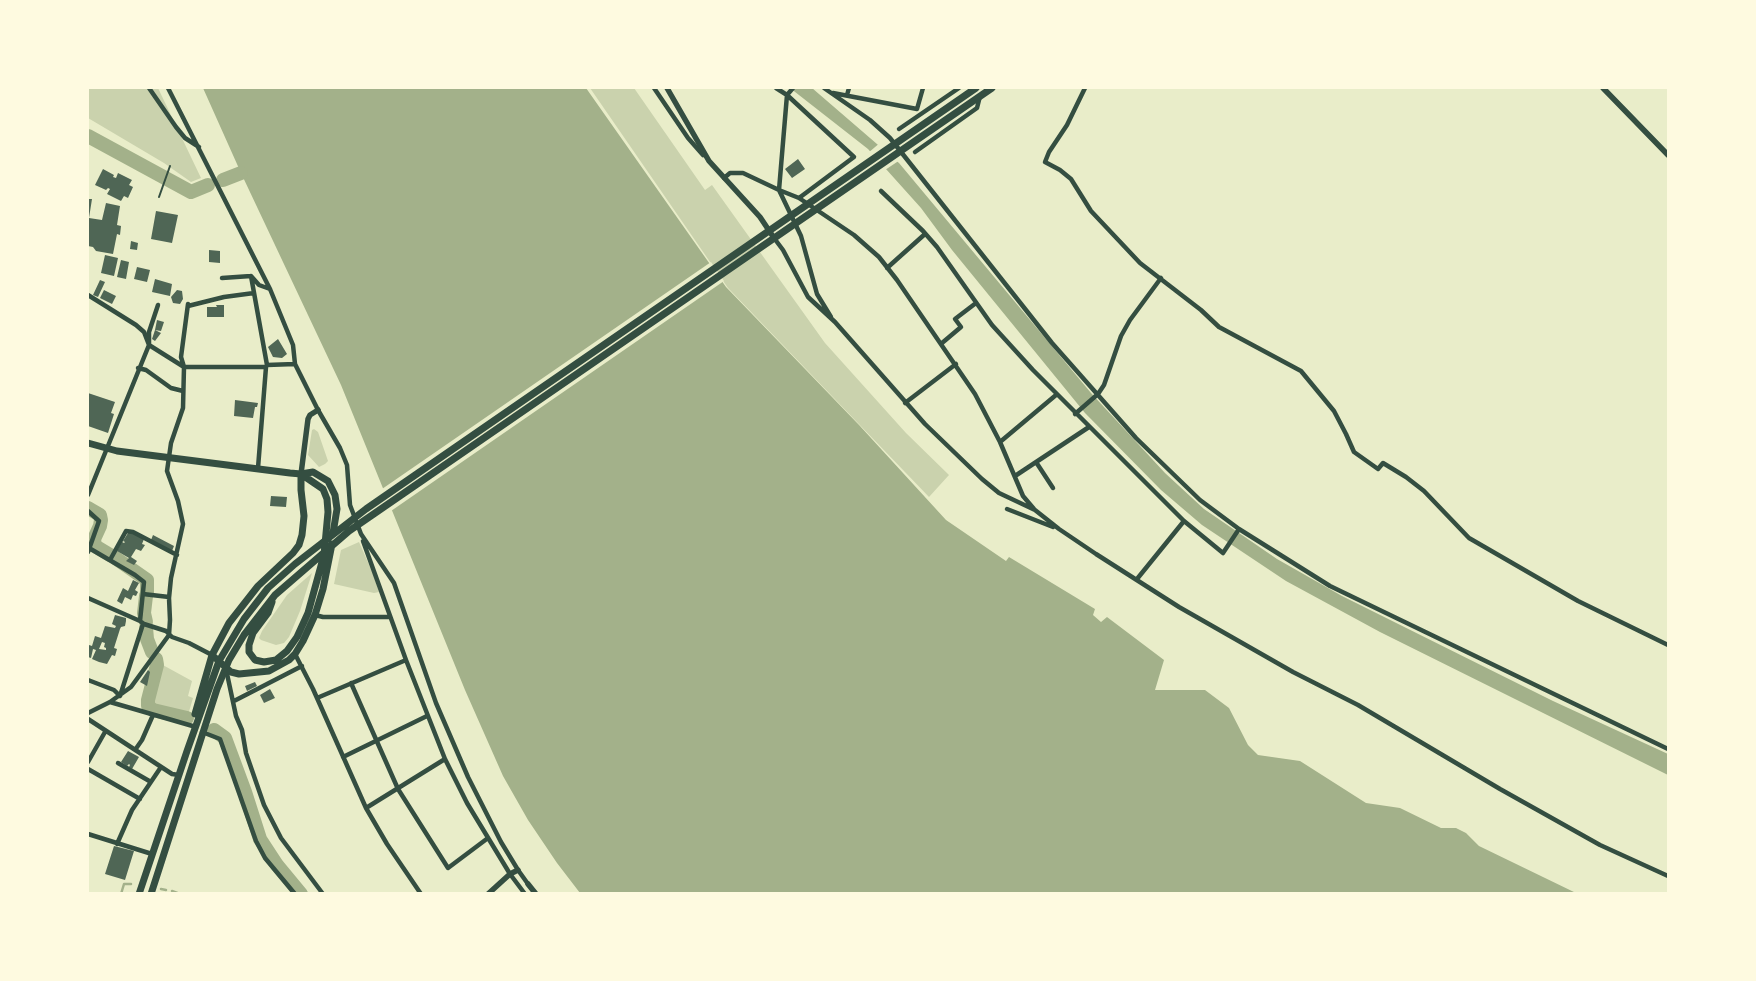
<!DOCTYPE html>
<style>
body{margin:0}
#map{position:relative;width:1756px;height:981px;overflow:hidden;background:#e9edc9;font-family:Roboto,sans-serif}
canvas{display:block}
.frame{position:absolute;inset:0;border:89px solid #fefae0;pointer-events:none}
</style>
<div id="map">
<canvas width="1756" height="981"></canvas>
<div class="frame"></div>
</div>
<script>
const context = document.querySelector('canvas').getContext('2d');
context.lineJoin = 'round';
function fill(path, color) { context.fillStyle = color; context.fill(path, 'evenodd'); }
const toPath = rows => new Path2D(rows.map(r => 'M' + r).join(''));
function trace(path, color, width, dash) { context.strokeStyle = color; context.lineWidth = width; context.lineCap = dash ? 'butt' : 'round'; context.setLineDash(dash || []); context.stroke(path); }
fill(toPath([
 [88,88,158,88,201,178,191,182,164,163,88,118],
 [590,88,634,88,705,190,712,185,825,343,906,433,949,475,929,497,728,288],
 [314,429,318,432,328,461,325,464,319,467,308,455,312,430],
 [359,542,374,576,379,592,374,593,334,584,341,550],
 [312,573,300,611,289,637,284,643,276,645,261,640,259,638,262,631,287,595],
 [161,664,192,681,188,696,193,698,188,715,152,706]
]), '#cad2ad');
fill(toPath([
 [203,88,586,88,726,287,860,426,946,520,1006,561,1009,557,1095,609,1093,615,1101,622,1107,617,1164,660,1155,690,1205,690,1229,708,1248,745,1258,755,1300,761,1366,803,1400,808,1441,828,1456,828,1466,833,1479,846,1576,893,580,893,557,863,528,820,503,776,465,690,341,385,241,173],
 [790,88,812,88,899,163,1091,393,1165,473,1204,509,1277,559,1342,596,1553,701,1668,754,1668,775,1380,632,1286,581,1202,525,1161,490,1085,413,952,250,921,208,868,149]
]), '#a3b18a');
fill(toPath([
 [881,142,900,160,885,170,868,153],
 [711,262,724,281,391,511,382,489]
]), '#e9edc9');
trace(toPath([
 [161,889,166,890],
 [172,891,180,894],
 [121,894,124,884,131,884]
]), '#a3b18a', 2.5);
trace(toPath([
 [88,136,191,192,208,185],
 [223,180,241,173],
 [88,508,100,515,101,520,100,526,94,539,95,546,110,555],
 [114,557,147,580,147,593],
 [146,622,144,613,146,596],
 [146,628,147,639,152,652],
 [156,659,157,665,148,700,148,706,153,710,187,718],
 [214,730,225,738,245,792,260,839,277,865,301,894]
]), '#a3b18a', 14);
fill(toPath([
 [798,159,805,169,792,178,785,169],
 [103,169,114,175,113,177,116,178,118,173,132,180,129,185,133,187,128,198,124,196,121,201,107,194,110,189,108,188,106,190,95,185],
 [88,199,92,199,89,218,102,220,106,203,120,206,117,225,121,226,120,235,117,234,113,254,96,251,93,247,88,246],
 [156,211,178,215,172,243,151,239],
 [131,241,138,243,137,250,130,249],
 [209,250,220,251,220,263,209,262],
 [105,255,118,258,114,276,101,273],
 [121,260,129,262,126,279,117,277],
 [137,267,150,270,147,282,134,279],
 [155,279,172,284,170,296,152,292],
 [100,280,105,282,98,297,93,295],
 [104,290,116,296,112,304,100,298],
 [177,290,182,291,183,299,180,304,173,303,171,297],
 [216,305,224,305,224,317,207,317,207,307,217,307],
 [157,320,164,322,161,331,155,330],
 [155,330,161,333,155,341,152,339],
 [278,339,287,354,282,358,273,357,268,347],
 [88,393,115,402,111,413,114,414,108,433,88,426],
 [235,400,258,403,257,407,255,407,253,418,234,416],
 [271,496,287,497,286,507,270,506],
 [128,533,132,533,144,539,142,544,145,545,141,551,136,549,131,557,137,561,134,565,126,561,129,558,117,551,122,542,124,543,125,542,123,541],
 [153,535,174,546,172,551,151,540],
 [133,580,139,583,135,590,138,592,136,596,133,595,131,600,125,597,122,604,117,601,123,588,128,591],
 [115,615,126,618,126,621,125,626,121,627,120,629,114,648,117,649,115,656,112,655,107,664,99,662,92,659,96,650,93,649,91,658,88,657,89,645,92,646,95,636,101,638,105,626,115,628,116,626,112,624],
 [102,642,105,643,104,647,106,648,106,650,99,649],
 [148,670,150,672,147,686,140,682],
 [255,682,257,686,247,691,245,686],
 [270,689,275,698,264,703,260,695],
 [128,751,139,757,132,769,129,767,130,765,129,764,127,766,121,762],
 [114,846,134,851,125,880,105,874]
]), '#4f6655');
trace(toPath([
 [159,197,170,166]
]), '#344e41', 2);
trace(toPath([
 [149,88,176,127,185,138,199,147],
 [168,88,270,289,293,345,295,364,318,410,340,448,347,465,350,505,361,534,394,583,436,703,468,777,501,842,518,870,528,884],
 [654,88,688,138,703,155],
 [776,88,787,95,793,88],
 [824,88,870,120,890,138,1052,343,1136,438,1200,500,1239,529],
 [1085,88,1067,125,1049,152,1045,162,1060,170,1071,179,1091,211,1140,263,1201,310,1219,327,1301,371,1334,411,1346,434,1354,452,1378,469,1383,463,1406,477,1424,491,1469,538,1578,601,1668,645],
 [833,93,917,109,923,88],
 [787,95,779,190,799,198,854,235,879,257,897,280,975,394,1000,442,1023,496,1034,509],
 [787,95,854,157,799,198],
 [847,95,849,88],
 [899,129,959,88],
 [915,152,977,108,980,96],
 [724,178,730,173,743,173,779,190,801,236,817,294,831,317],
 [881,191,923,231,937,247,992,325,1033,370,1184,521,1223,553,1239,529,1330,586,1668,749],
 [774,238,783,250,808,297,835,322,925,424,982,479,999,493,1035,510,1059,529,1096,554,1179,607,1293,672,1358,705,1500,789,1600,845,1668,876],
 [887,268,925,234],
 [251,276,267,365],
 [222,278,251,276,259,285,270,289],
 [88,295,136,325,144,332,149,345,184,367,266,367,267,365,295,364],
 [188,306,224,297,254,293],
 [942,343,961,327,955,319,976,303],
 [138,368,146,370,171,388,183,391],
 [905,403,956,364],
 [1075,414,1098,394,1104,385,1121,336,1130,320,1161,278],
 [1000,442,1056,395],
 [1036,462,1053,488],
 [258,468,266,367],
 [1015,476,1089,427],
 [88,495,149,345,149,332,158,305],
 [1007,509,1053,527],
 [88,511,99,521,88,552],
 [89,548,135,575,144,582,140,621],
 [110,560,126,531,133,532,177,555],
 [1137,579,1184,521],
 [143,594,169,597],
 [88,598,140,621,144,624,166,631,172,637,189,643,212,655],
 [315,615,323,617,390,617],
 [295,654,313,689,366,808,387,844,421,894],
 [406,660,445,759,467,803,510,874,525,894],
 [226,669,236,716,242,730,246,753,264,805,281,838,323,894],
 [88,680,114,690,120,696,143,624],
 [351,683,398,789,448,868,488,838],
 [317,698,406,660,363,541],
 [234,701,302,666],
 [110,702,196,727],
 [88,713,110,702,131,687,169,635,170,620,169,598,171,578,183,524,178,501,167,471,171,443,183,408,184,367,181,357,188,304],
 [88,719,172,774,179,775],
 [202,732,220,739,256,841,265,858,295,894],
 [135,750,142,740,153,715],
 [343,757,427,716],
 [88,762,105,732],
 [118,763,151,782],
 [88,769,140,799],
 [366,808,445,759],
 [88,834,152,854],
 [117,844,132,810,161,767]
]), '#344e41', 4.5);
trace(toPath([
 [667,88,709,161,760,217,774,238],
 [1603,88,1668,155],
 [301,474,308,419,310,415,318,410],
 [528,884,536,894],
 [488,894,510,874,518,870]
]), '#344e41', 5.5);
trace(toPath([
 [88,443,117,451,290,473,301,474,313,472,328,481,335,495,337,509,333,533],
 [272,602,268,613,253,633,249,645,249,652,255,660,264,662,276,660,287,651,297,637,308,613,324,555,328,512,327,499,323,489,301,474],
 [212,655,231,672,239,674,269,671,289,660,295,654,303,641,315,615,323,589,332,544],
 [195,714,212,655,229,623,258,586,293,553,299,545,302,535,304,516,301,490,301,474],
 [139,894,187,751,219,661,244,619,268,588,295,564,366,509,976,88],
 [151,894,217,689,229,660,244,635,275,595,349,531,992,88]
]), '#344e41', 7);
</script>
